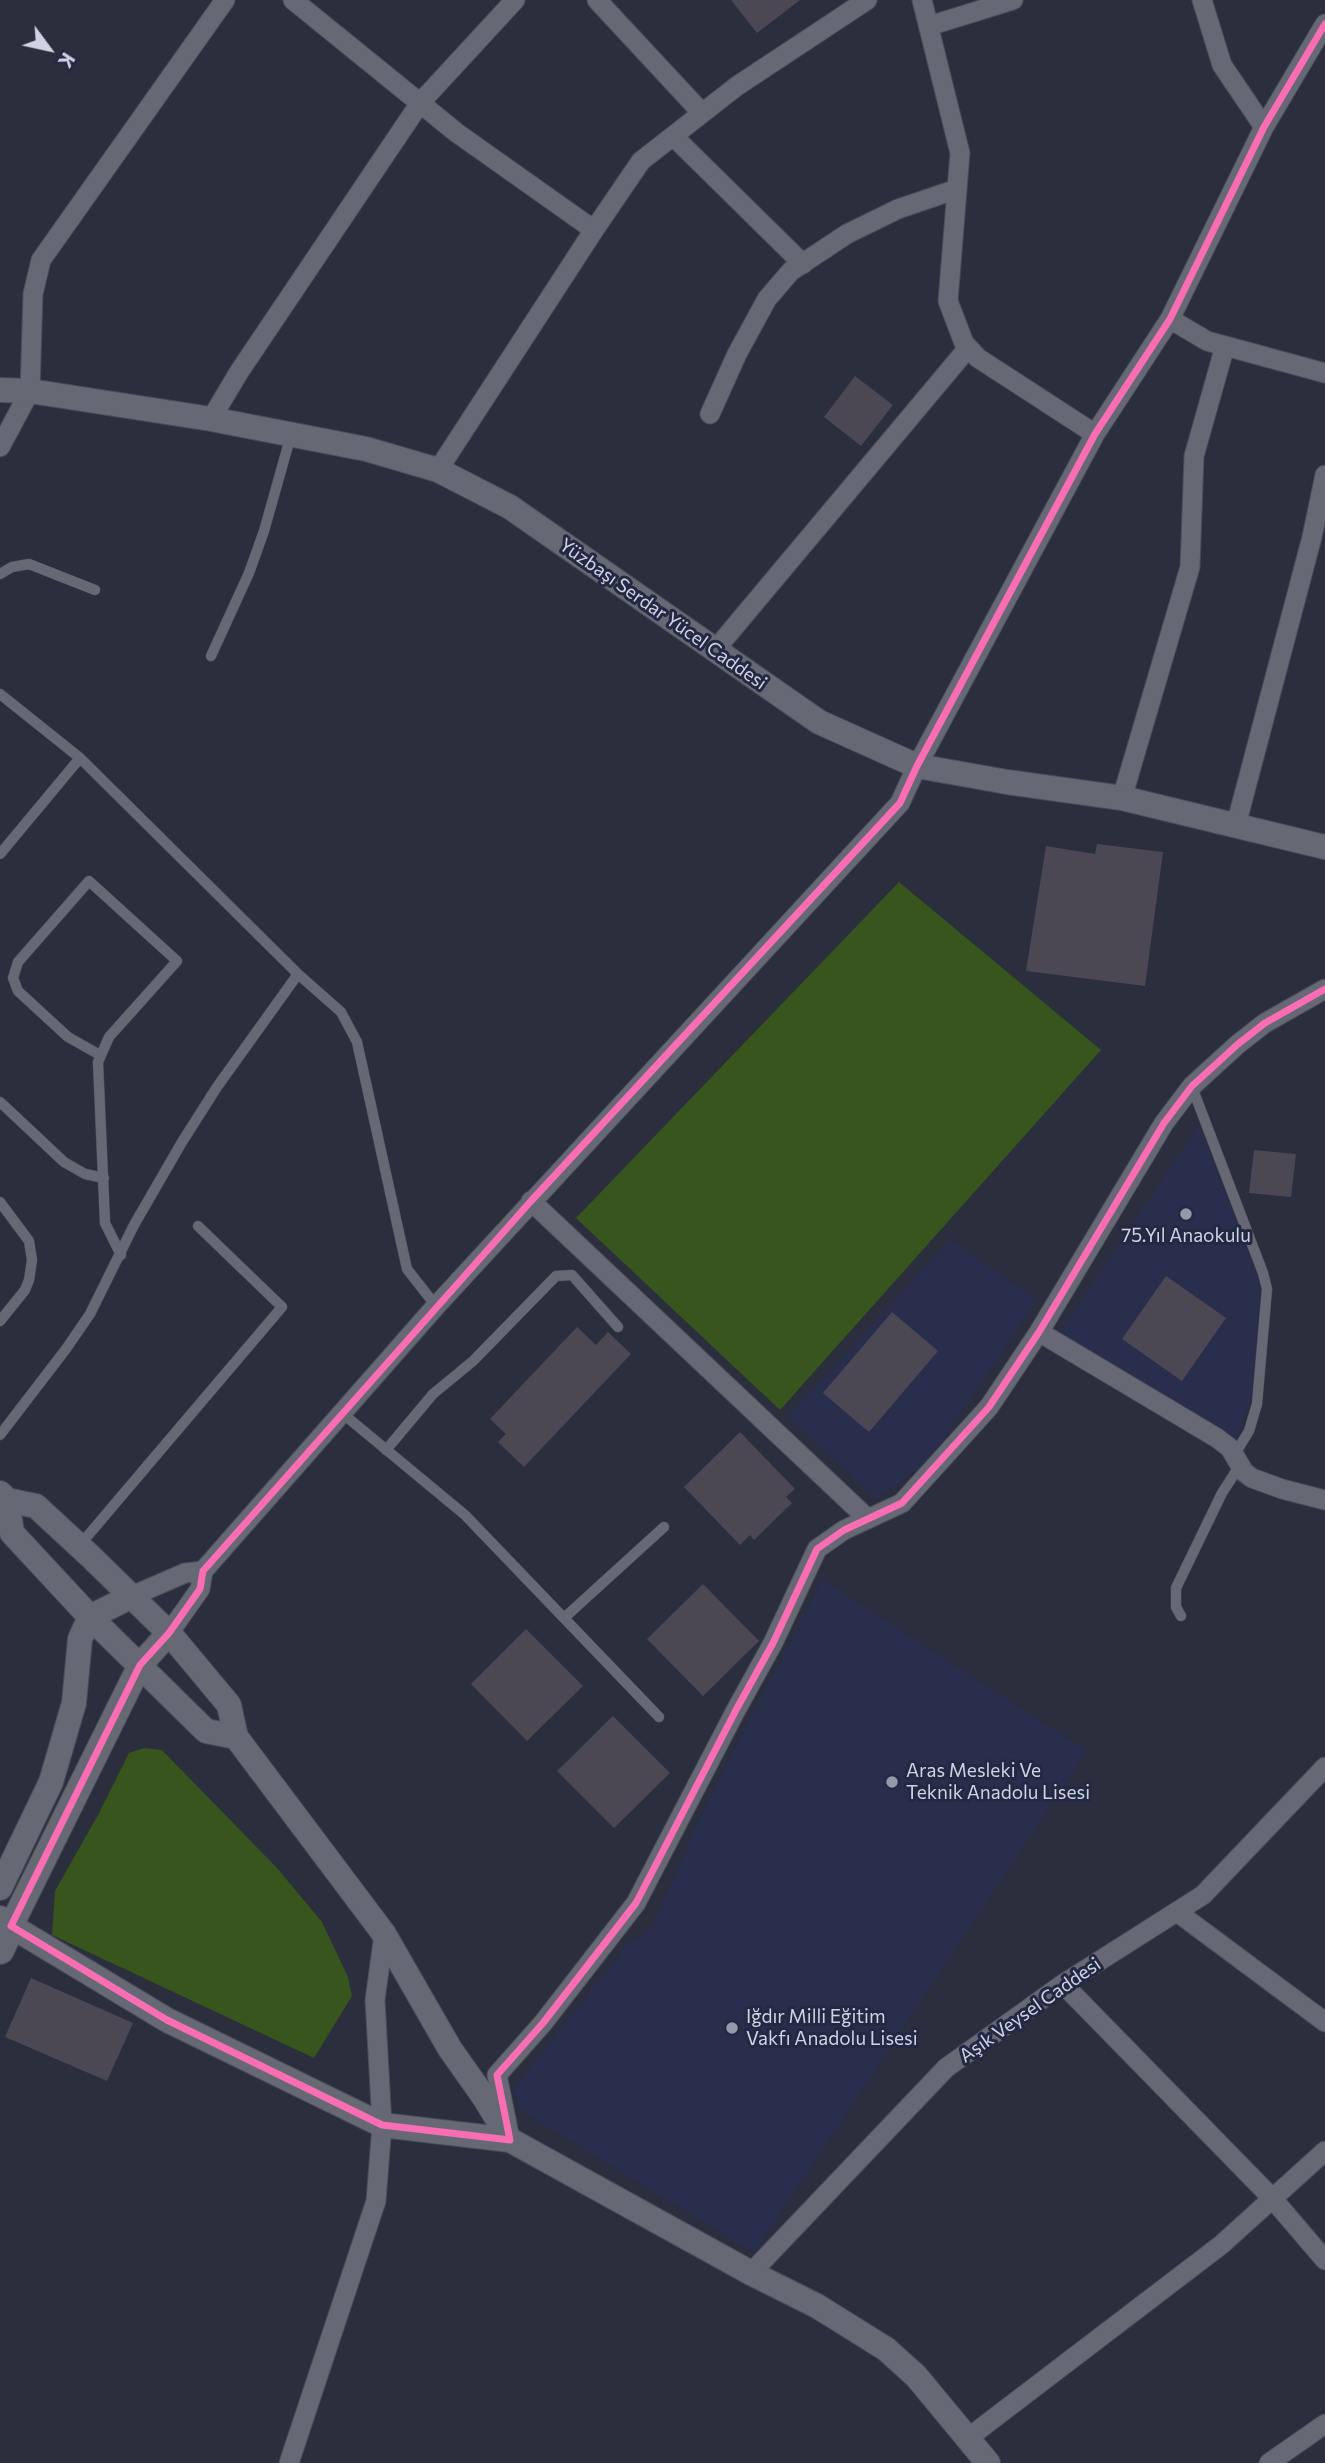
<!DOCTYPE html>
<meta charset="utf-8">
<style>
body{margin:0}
#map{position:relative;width:1325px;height:2463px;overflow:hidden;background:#2b2e3c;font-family:Commissioner,sans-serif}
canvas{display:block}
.north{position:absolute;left:14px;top:14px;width:70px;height:70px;-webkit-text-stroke:5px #242943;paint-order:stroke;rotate:123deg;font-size:19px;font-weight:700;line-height:28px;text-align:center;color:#ced3e4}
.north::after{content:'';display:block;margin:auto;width:24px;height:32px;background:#ced3e4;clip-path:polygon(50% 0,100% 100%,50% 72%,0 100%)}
</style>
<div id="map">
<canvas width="1325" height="2463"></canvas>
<div class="north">K</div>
</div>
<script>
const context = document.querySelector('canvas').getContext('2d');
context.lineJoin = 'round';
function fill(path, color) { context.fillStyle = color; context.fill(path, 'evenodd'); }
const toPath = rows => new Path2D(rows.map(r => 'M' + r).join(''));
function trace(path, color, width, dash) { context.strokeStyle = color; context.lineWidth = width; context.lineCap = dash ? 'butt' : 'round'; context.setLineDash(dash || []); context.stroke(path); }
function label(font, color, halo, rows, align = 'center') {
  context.font = font + ' Commissioner,sans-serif'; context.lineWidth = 6; context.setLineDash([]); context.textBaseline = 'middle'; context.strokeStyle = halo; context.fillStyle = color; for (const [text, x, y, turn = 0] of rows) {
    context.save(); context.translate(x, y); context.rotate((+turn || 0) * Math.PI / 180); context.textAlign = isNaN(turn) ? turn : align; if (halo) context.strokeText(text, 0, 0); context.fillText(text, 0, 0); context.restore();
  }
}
fill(toPath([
 [1199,1124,1268,1304,1251,1399,1234,1449,1057,1336],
 [950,1239,1037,1300,931,1458,876,1500,788,1416],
 [822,1579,1087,1751,754,2253,522,2112,512,2090,630,1942,651,1929,702,1814]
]), '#282e4c');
fill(toPath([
 [899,882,1101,1050,780,1410,576,1218],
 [144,1748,162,1750,277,1868,322,1922,348,1977,352,1996,314,2058,52,1935,55,1891,98,1815,129,1753]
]), '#37551d');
fill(toPath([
 [731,0,800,0,757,33],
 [855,376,893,405,861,446,824,417],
 [1097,844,1163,852,1145,986,1026,971,1046,846,1095,854],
 [1254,1150,1296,1154,1291,1197,1249,1193],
 [1166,1276,1226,1318,1182,1381,1122,1339],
 [892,1312,938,1351,869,1432,823,1393],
 [577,1327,596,1345,608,1332,631,1354,524,1467,498,1442,506,1434,490,1419],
 [740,1432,795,1489,786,1497,792,1503,754,1540,750,1535,740,1545,684,1487],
 [703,1584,759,1641,703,1696,647,1639],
 [526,1629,583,1686,527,1741,471,1684],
 [613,1716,670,1773,614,1828,557,1771],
 [31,1978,133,2023,107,2081,5,2037]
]), '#4b4853');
const service = toPath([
 [0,574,12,567,29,564,95,590],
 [211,656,249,573,264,531,291,435],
 [0,694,80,758,298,974,341,1012,357,1042,407,1269,436,1306],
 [0,854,80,758],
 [100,1055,68,1037,18,991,13,978,18,962,89,881,177,961,109,1037,98,1062,105,1223,121,1255],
 [1192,1087,1263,1273,1267,1289,1257,1404,1249,1431,1235,1454],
 [0,1102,64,1162,85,1174,104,1178],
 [0,1202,29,1241,32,1260,29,1280,25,1290,0,1321],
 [342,1413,465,1515,659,1717],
 [0,1435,66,1349,90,1314,134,1225,182,1142,217,1087,298,974],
 [386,1450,433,1394,473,1361,556,1276,572,1275,618,1327],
 [79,1546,282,1307,198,1226],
 [1181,1616,1176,1607,1176,1588,1222,1493,1240,1465],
 [564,1618,664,1527]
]);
const minor = toPath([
 [293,0,457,133,594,230],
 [597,0,702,113],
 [922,0,960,153,948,301,964,343,978,358,1095,434],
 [1202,0,1222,65,1264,127],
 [929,26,1013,0],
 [673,136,803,264],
 [1170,319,1207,341,1325,373],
 [710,414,737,354,767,299,791,271,847,234,898,209,957,189],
 [211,419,239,372,420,103,515,0],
 [0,447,30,391,33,294,41,260,225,0],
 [438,470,594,230,641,161,737,86,867,0],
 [715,650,968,348],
 [1122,798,1190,567,1194,456,1225,346],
 [1236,825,1312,537,1325,475],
 [531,1201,868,1519],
 [1039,1332,1217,1438,1230,1448,1244,1472,1252,1478,1282,1489,1325,1500],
 [132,1596,185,1573,203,1571],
 [169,1633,200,1589,203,1571,436,1306,900,803,917,766,1095,434,1170,319,1264,127,1325,24],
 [1177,1912,1325,2022],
 [1063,1984,1272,2198,1325,2260],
 [508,2129,497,2075,543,2023,636,1903,736,1710,773,1643,817,1549,844,1530,902,1503,989,1407,1039,1332,1164,1123,1192,1086,1238,1044,1265,1023,1325,989],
 [751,2273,946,2068,1063,1984,1203,1895,1325,1767],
 [968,2438,1221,2245,1325,2151],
 [289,2463,376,2201,382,2125,375,2000,384,1934],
 [1269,2463,1325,2424]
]);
const tertiary = toPath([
 [0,390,30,391,211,419,366,449,438,470,510,507,819,722,917,766,1007,782,1122,798,1325,847],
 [0,1493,7,1500,36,1506,90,1556,169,1633,229,1705,236,1737,384,1934,450,2049,484,2097,510,2140,751,2273,817,2306,886,2349,916,2376,988,2463],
 [7,1500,12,1533,90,1617,206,1731,236,1737],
 [169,1633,140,1665,11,1926,167,2020,382,2125,510,2140],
 [0,1888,51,1782,74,1703,80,1639,90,1617,132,1596]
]);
const secondary = toPath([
 [0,1920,11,1926,0,1950]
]);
trace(service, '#494c59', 11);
trace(minor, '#494c59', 21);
trace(tertiary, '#494c59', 26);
trace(secondary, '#494c59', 30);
trace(service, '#666974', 10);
trace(minor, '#666974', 19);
trace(tertiary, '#666974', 24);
trace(secondary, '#666974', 28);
trace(toPath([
 [1325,24,1264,127,1170,319,1095,434,917,766,900,803,531,1201,203,1571,200,1589,169,1633,140,1665,11,1926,167,2020,382,2125,510,2140,497,2075,543,2023,636,1903,736,1710,773,1643,817,1549,844,1530,902,1503,989,1407,1039,1332,1164,1123,1192,1086,1238,1044,1265,1023,1325,989]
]), '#f96db3', 7);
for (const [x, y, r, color] of [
 [1186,1214,7,"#9599a9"],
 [892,1782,7,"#9599a9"],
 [732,2028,7,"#9599a9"]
]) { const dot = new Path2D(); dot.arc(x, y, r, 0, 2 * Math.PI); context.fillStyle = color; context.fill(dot); trace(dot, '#242943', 2.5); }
label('19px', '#ced3e4', '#242943', [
 ["Yüzbaşı Serdar Yücel Caddesi",663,614,35],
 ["Aşık Veysel Caddesi",1030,2010,-35]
]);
label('19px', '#ced3e4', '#242943', [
 ["75.Yıl Anaokulu",1186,1236,"center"],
 ["Aras Mesleki Ve",906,1771],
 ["Teknik Anadolu Lisesi",906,1793],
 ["Iğdır Milli Eğitim",746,2017],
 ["Vakfı Anadolu Lisesi",746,2039]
], 'left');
</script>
